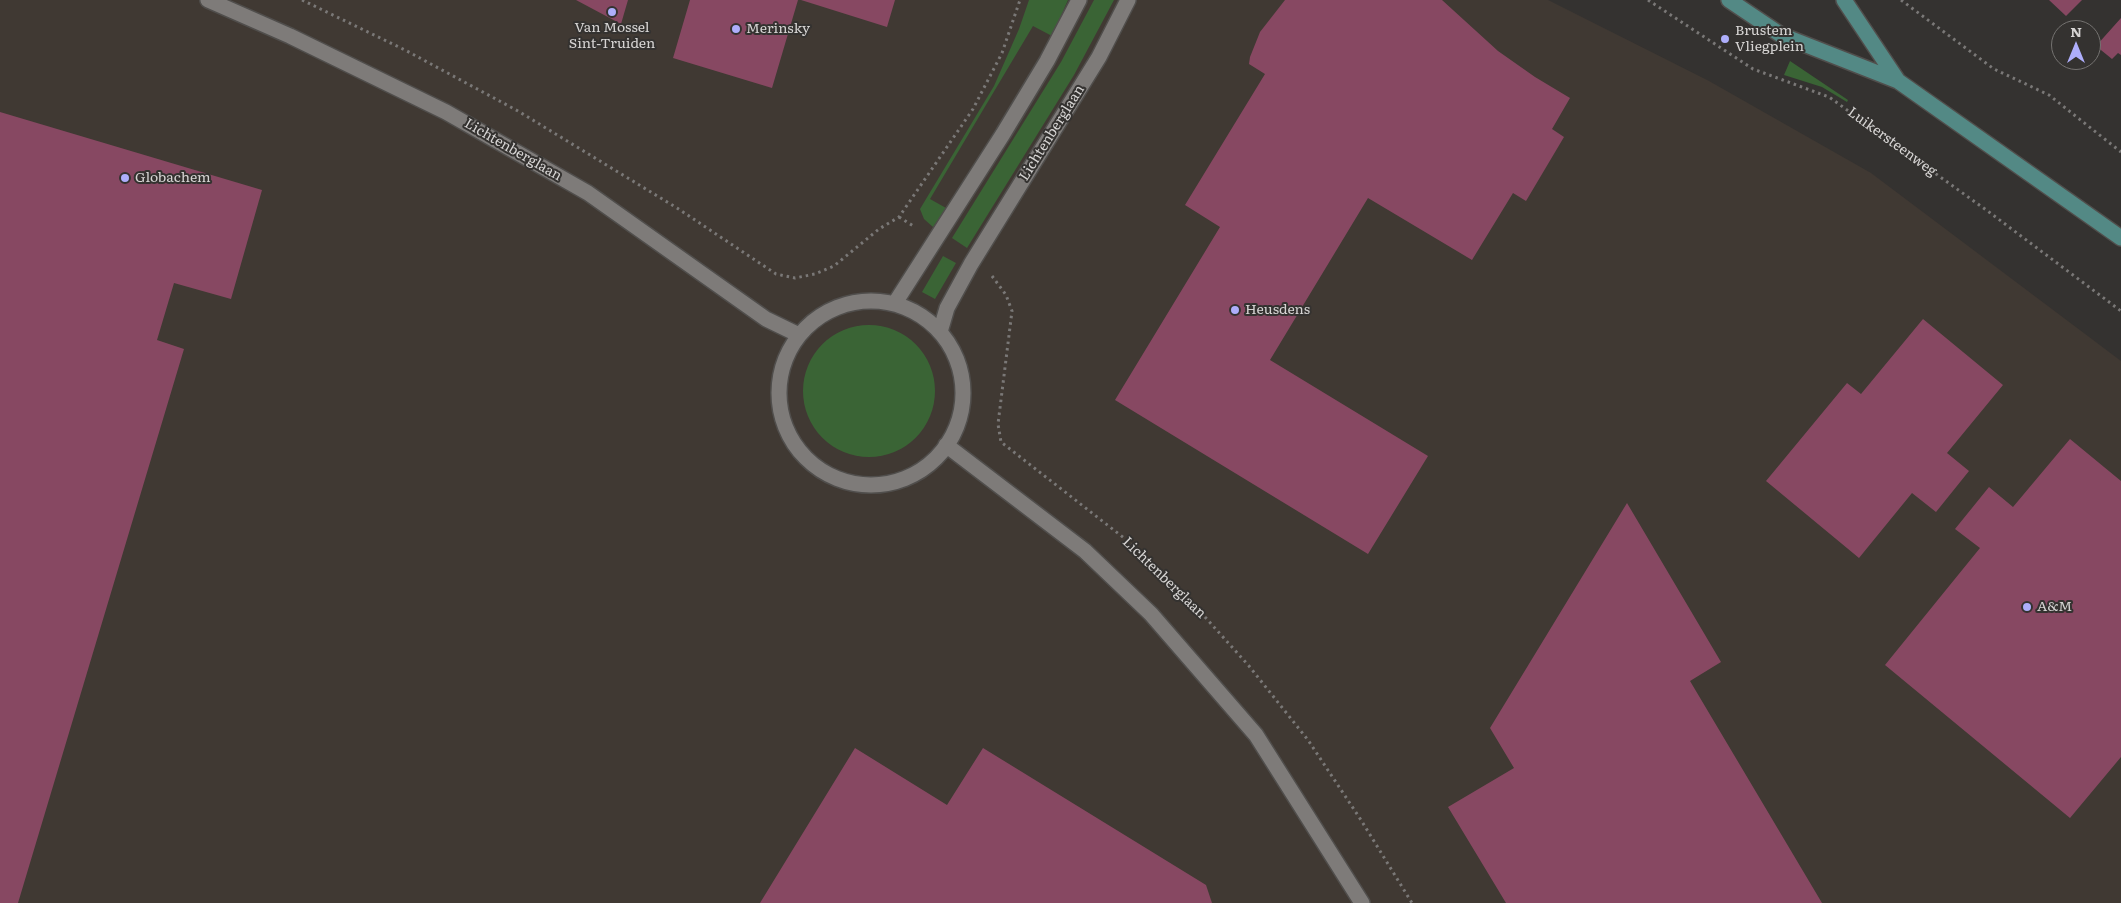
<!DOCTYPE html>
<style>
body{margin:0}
#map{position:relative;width:2121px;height:903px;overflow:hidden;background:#343230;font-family:Literata,serif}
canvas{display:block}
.north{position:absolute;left:2051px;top:20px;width:50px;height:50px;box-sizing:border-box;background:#343230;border:1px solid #757371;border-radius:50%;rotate:0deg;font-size:14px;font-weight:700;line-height:20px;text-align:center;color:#d6d4d3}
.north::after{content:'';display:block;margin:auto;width:18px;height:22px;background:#aeaefb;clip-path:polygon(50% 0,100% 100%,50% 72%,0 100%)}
</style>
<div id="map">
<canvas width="2121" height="903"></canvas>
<div class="north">N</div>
</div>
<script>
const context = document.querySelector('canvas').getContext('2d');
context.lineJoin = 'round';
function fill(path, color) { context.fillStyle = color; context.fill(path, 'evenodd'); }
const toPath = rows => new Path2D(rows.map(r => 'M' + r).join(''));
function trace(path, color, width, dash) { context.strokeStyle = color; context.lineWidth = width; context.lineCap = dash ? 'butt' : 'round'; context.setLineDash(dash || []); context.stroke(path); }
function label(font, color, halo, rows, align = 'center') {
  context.font = font + ' Literata,serif'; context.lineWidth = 4; context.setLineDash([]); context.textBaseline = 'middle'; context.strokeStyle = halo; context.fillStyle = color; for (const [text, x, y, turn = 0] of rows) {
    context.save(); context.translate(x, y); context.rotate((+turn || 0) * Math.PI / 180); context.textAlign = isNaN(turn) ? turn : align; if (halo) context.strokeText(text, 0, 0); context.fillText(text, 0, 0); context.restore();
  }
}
fill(toPath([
 [0,0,1548,0,1709,81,1871,173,2121,361,2121,903,0,903]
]), '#403933');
fill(toPath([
 [1029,0,1068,0,1052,36,1033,26,930,199,946,208,933,227,924,219,920,209,994,86,1019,29],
 [1094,0,1114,0,1074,75,967,248,952,238,1061,62],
 [1790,61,1848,100,1847,102,1822,87,1784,75],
 [943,256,956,263,935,299,922,292],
 '803 391a66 66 0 1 1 132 0a66 66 0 1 1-132 0Z'
]), '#3a6435');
fill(toPath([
 [576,0,628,0,621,24],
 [690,0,798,0,772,88,673,58],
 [801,0,895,0,887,27],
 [1285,0,1442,0,1498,51,1535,77,1570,98,1552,129,1564,137,1526,201,1513,193,1472,260,1368,198,1270,360,1428,456,1368,554,1115,400,1220,227,1185,205,1265,74,1249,64,1250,57,1260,32],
 [2049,0,2082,0,2066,16],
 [2121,18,2121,55,2118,53,2112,59,2096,46],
 [0,112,262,190,231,299,174,283,157,340,184,349,18,903,0,903],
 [1923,319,2003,385,1947,453,1969,471,1936,512,1912,493,1859,558,1766,481,1847,383,1861,394],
 [2070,439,2121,481,2121,757,2070,818,1885,665,1980,548,1955,529,1989,487,2013,507],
 [1627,503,1721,662,1690,681,1822,903,1506,903,1448,807,1514,768,1490,728],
 [855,748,947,805,983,748,1206,885,1212,903,760,903]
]), '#874862');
const minor = toPath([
 [208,0,290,36,446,112,588,193,766,319,799,335],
 '779 393a92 92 0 1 1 184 0a92 92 0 1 1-184 0Z',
 [895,303,1003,134,1047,61,1079,0],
 [940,332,947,308,971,264,1099,57,1128,0],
 [946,445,1085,551,1151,614,1256,735,1362,903]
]);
const major = toPath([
 [1729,0,1781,35,1898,81,2121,238],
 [1844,0,1898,81]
]);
trace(minor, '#504e4c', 18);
trace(major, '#504e4c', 18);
trace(toPath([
 [302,0,405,50,518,111,677,208,776,274,795,278,815,274,834,266,879,229,899,217,973,109,1002,53,1020,0],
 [1648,0,1753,69,1829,97,1989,212,2121,311],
 [1901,0,1994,69,2049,95,2121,152],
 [899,217,915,227],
 [992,276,1006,295,1012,311,998,424,1001,442,1124,538,1187,597,1249,666,1308,740,1361,820,1412,903]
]), '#7a7877', 3, [2.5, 4]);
trace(minor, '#7e7b79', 15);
trace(major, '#538985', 15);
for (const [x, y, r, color] of [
 [612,12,5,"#aeaefb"],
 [736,29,5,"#aeaefb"],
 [1725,39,5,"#aeaefb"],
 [125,178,5,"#aeaefb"],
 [1235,310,5,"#aeaefb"],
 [2027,607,5,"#aeaefb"]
]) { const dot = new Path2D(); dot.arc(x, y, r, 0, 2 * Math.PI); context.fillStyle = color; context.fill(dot); trace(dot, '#343230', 2); }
label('14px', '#d6d4d3', '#343230', [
 ["Van Mossel",612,28,"center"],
 ["Sint-Truiden",612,44,"center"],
 ["Merinsky",746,29],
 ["Brustem",1735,31],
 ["Vliegplein",1735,47],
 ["Globachem",135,178],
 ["Heusdens",1245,310],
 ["A&M",2037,607]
], 'left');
label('14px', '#d6d4d3', '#343230', [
 ["Lichtenberglaan",1052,133,-58],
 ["Luikersteenweg",1892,142,36],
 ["Lichtenberglaan",513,150,30],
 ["Lichtenberglaan",1164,578,44]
]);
</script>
